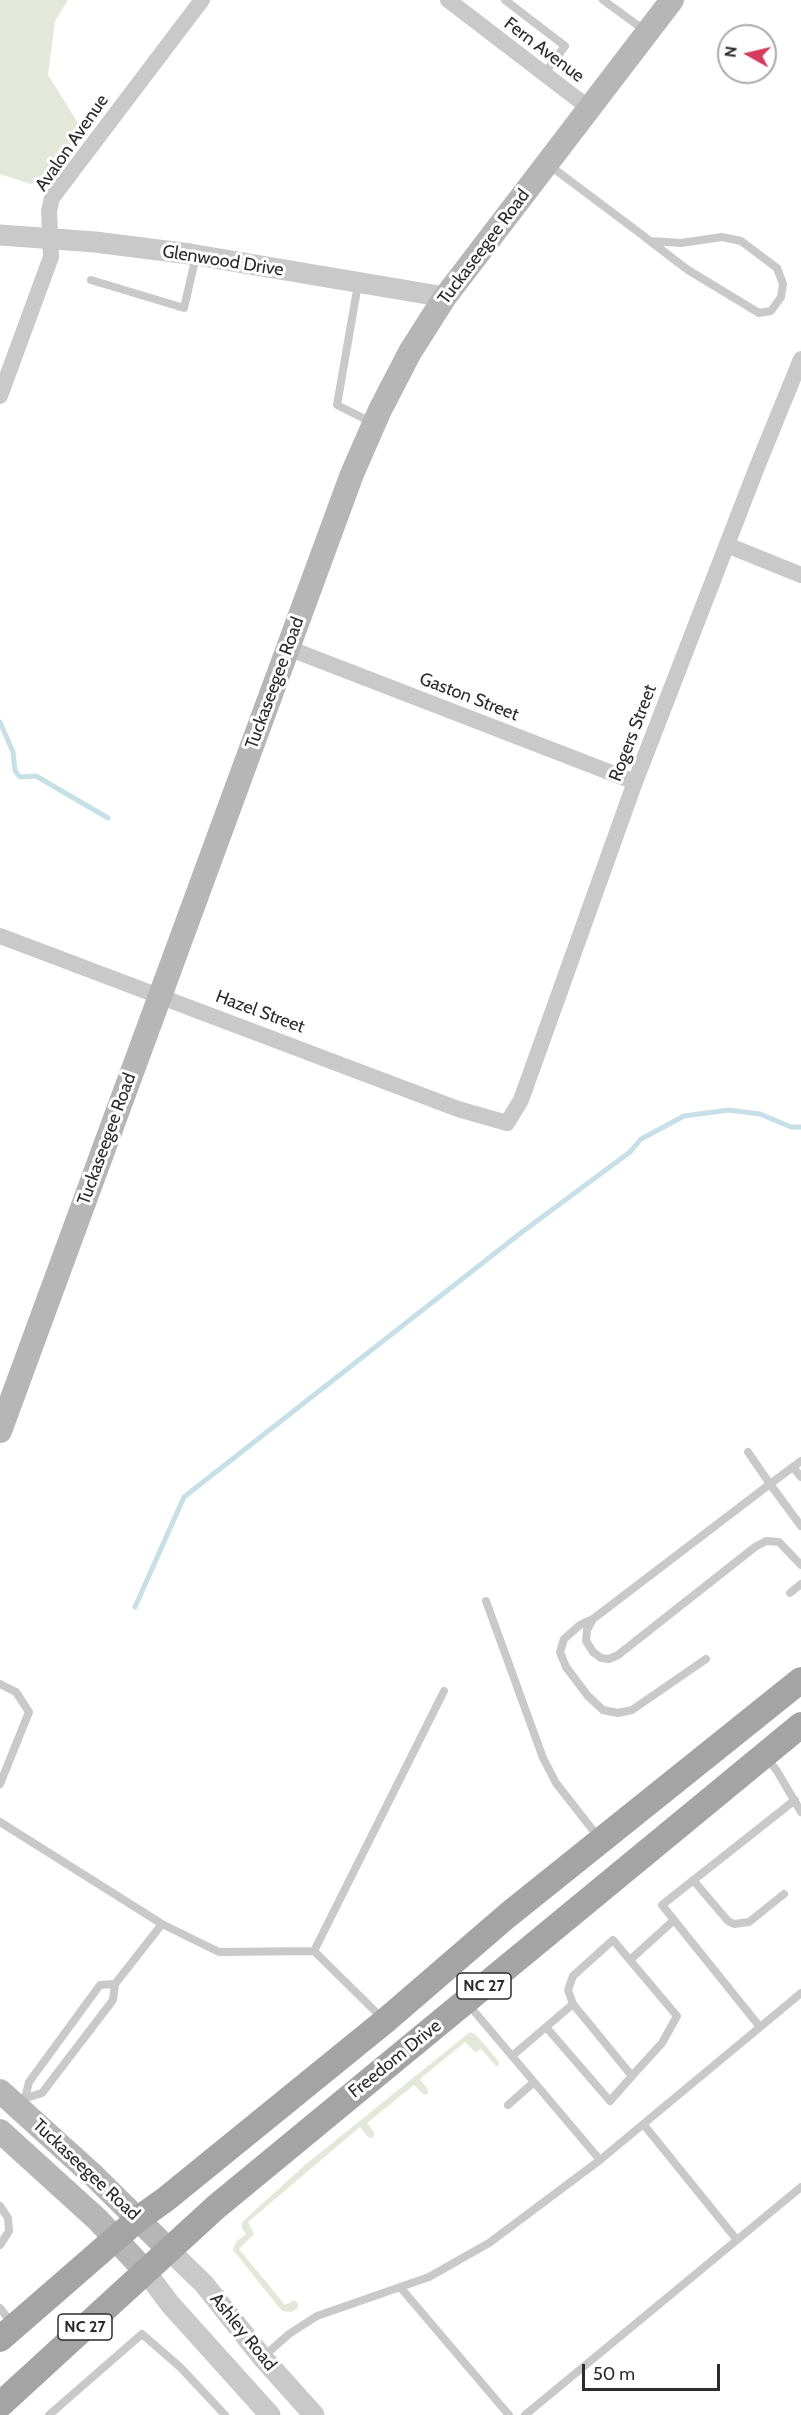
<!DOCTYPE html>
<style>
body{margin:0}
#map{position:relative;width:801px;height:2415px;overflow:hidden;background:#fff;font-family:Cabin,sans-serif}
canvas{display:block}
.north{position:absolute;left:717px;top:24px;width:60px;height:60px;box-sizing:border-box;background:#fff;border:2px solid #ababab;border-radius:50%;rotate:278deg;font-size:16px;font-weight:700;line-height:24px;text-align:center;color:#2c2c2c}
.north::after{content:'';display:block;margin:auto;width:21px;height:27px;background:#d53b5d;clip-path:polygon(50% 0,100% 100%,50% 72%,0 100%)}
.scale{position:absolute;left:582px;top:2364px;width:138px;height:27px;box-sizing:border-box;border:3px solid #2c2c2c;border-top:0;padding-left:8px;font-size:18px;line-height:21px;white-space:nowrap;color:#2c2c2c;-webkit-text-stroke:4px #fff;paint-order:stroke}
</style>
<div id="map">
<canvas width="801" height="2415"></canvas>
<div class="north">N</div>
<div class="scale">50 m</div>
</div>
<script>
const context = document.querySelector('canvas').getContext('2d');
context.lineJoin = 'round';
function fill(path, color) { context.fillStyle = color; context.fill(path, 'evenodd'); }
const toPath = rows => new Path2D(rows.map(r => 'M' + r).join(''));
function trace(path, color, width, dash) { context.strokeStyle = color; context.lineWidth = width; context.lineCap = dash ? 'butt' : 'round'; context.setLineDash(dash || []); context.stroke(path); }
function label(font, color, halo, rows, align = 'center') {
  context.font = font + ' Cabin,sans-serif'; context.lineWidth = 6; context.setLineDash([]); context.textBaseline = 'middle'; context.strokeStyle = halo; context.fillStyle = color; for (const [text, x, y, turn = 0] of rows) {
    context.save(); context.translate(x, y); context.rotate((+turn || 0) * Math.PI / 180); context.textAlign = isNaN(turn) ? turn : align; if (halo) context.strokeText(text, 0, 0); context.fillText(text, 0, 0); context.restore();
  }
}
fill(toPath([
 [0,0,68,0,55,21,48,75,78,123,77,143,71,156,49,179,30,184,0,174],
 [470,2032,475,2034,484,2044,499,2062,499,2066,496,2066,481,2049,475,2052,465,2042,420,2079,428,2090,428,2094,424,2095,414,2085,367,2123,374,2132,374,2137,369,2138,360,2127,248,2222,254,2234,239,2249,285,2305,294,2300,298,2303,298,2308,291,2312,282,2311,233,2250,236,2242,246,2234,242,2228,242,2222,305,2165]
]), '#e4e8da');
trace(toPath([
 [0,722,13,752,15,771,20,777,36,776,108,818],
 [135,1607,184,1497,522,1232,630,1152,641,1139,684,1116,729,1110,760,1114,791,1127,801,1127]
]), '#c7dfe7', 5);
trace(toPath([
 [505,0,565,46,544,74],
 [603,0,647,32],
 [549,165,641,234,650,241,688,270,759,313,771,311,781,297,783,284,777,268,741,241,722,237,681,243,650,241],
 [91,280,184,308,196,256],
 [358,284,337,405,371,422],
 [748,1452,770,1484,801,1461],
 [793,1467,801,1477],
 [790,1593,801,1584],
 [486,1601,543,1758,556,1783,599,1838],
 [593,1619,587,1630,586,1641,593,1652,601,1658,609,1659,618,1655,755,1547,766,1541,779,1542,801,1565],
 [706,1659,632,1710,618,1713,603,1710,588,1696,566,1667,560,1652,564,1639,580,1625,593,1619,770,1484,801,1526],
 [0,1684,16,1692,29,1712,0,1784],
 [766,1757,777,1771,801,1812],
 [0,1822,162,1924,115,1984,113,2000,42,2093,26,2098],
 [693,1880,728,1921,734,1924,749,1922,784,1894],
 [674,1920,662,1905,795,1800],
 [162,1924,219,1952,314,1951],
 [630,1960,674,1920,760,2027],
 [573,2004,568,1990,573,1976,613,1940,677,2016,662,2043,632,2076],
 [382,2018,314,1951,444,1691],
 [512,2056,546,2027,573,2004,632,2076,610,2101,546,2027],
 [24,2102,29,2082,100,1985,115,1984],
 [508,2105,534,2082],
 [644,2125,737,2240],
 [600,2160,801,1993],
 [0,2206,8,2218,9,2231,0,2245],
 [400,2287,509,2415],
 [0,2308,12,2324],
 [263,2357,289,2334,317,2316,429,2277,489,2243,600,2160,468,2004],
 [49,2415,142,2334,180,2367,225,2415],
 [525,2415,801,2187]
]), '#c9c9c9', 8);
trace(toPath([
 [448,0,589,108],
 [0,396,51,257,49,211,52,198,202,0],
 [727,545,801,575],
 [288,648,635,782],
 [0,936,458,1109,507,1123,521,1100,635,782,757,467,801,359]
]), '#c9c9c9', 16);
trace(toPath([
 [0,235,95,242,190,254,445,297],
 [169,2250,204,2284,262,2357,314,2415],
 [146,2272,170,2304,270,2415]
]), '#c9c9c9', 21);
trace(toPath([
 [0,1431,352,474,380,410,410,352,445,297,672,0],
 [0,2091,94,2176,169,2250],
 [0,2131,98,2220,146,2272]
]), '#b6b6b6', 24);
trace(toPath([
 [0,2339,138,2219,166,2199,385,2021,508,1915,801,1680],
 [0,2405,216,2207,801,1725]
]), '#a4a4a4', 26);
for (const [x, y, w] of [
 [484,1986,54],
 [85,2327,54]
]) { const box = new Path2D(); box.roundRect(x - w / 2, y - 13, w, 26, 4.5); context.fillStyle = '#fff'; context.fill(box); trace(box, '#2c2c2c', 1.5); }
label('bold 16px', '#2c2c2c', null, [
 ["NC 27",484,1986],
 ["NC 27",85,2327]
]);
label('18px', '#2c2c2c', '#fff', [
 ["Fern Avenue",544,50,37],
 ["Avalon Avenue",72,143,-55],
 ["Tuckaseegee Road",484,247,-53],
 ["Glenwood Drive",223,261,9],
 ["Tuckaseegee Road",275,683,-70],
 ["Gaston Street",469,697,21],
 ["Rogers Street",633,733,-69],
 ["Hazel Street",260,1012,20],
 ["Tuckaseegee Road",107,1139,-70],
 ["Freedom Drive",395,2059,-39],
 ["Tuckaseegee Road",86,2170,43],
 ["Ashley Road",243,2332,51]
]);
</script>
